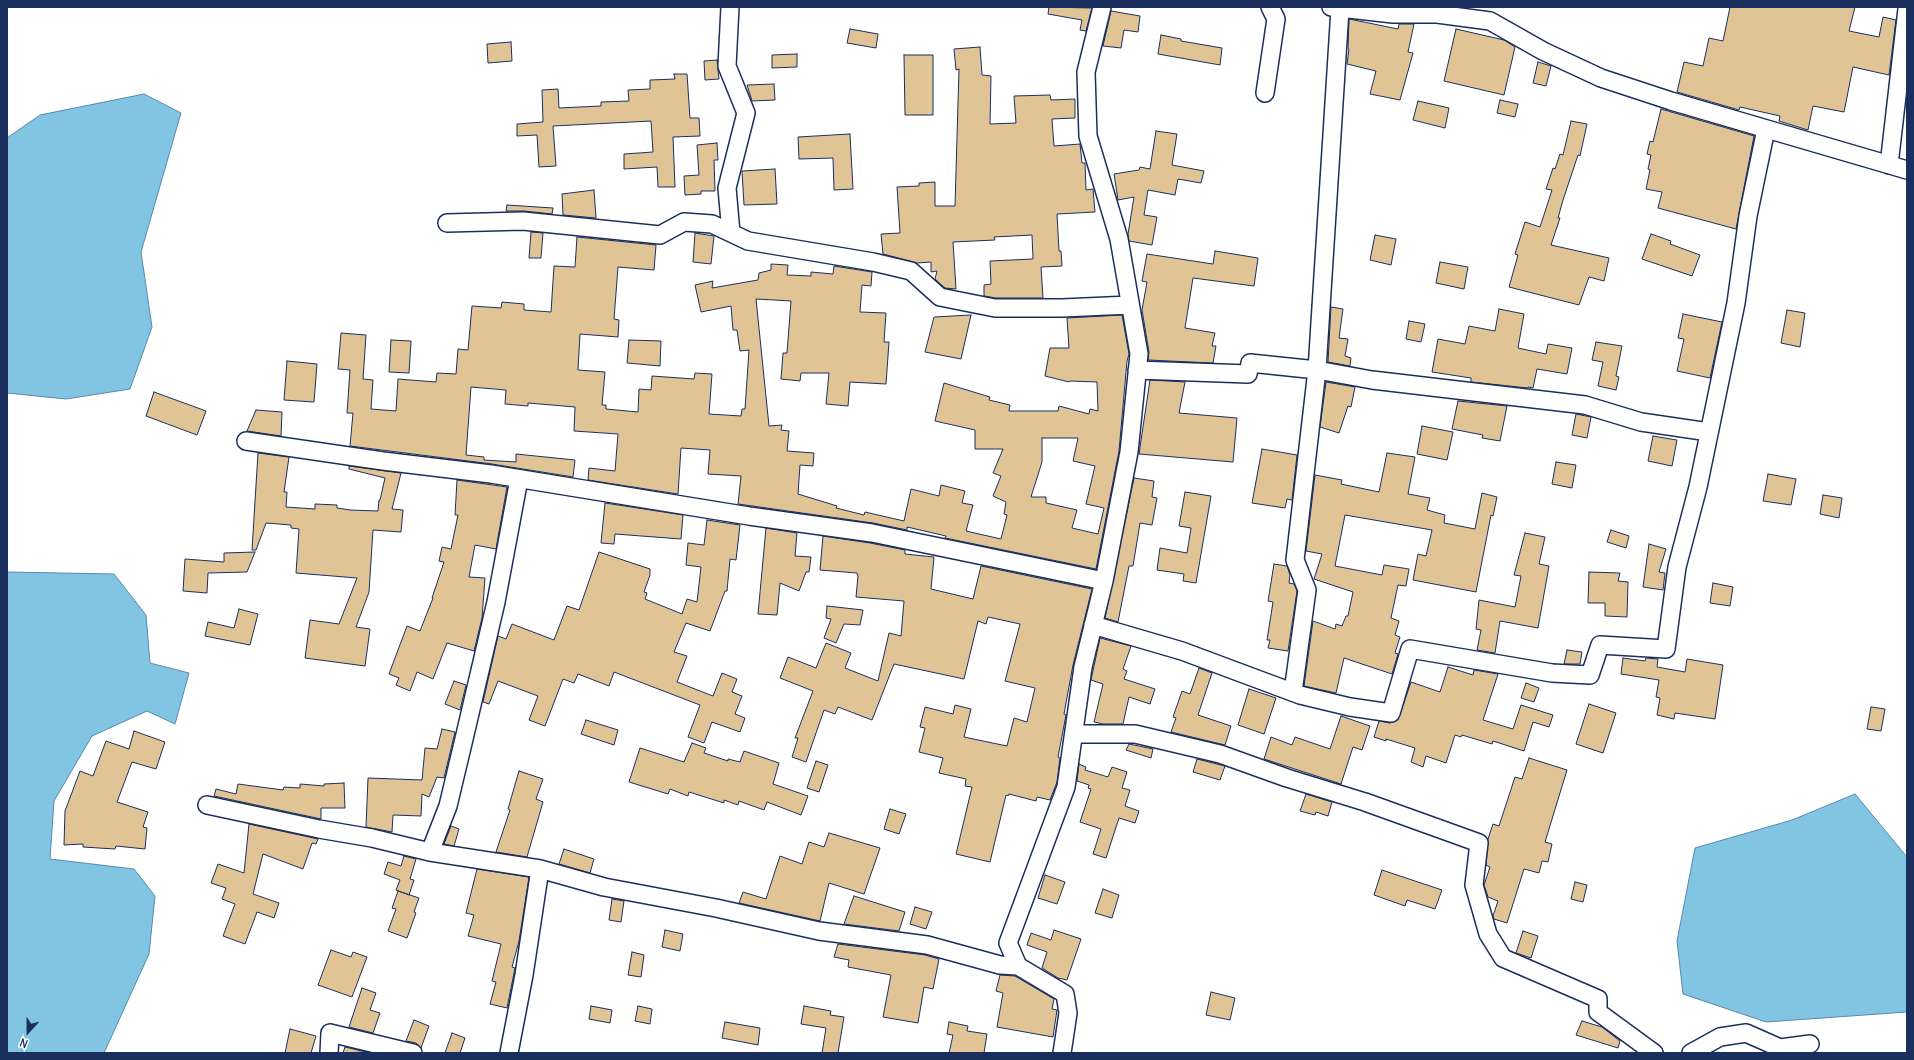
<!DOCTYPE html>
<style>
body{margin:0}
#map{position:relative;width:1914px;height:1060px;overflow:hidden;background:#fff;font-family:Delius,sans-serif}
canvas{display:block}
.frame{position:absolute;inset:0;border:8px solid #1b2f5e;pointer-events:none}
.north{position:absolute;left:8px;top:1012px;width:40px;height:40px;-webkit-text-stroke:3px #fff;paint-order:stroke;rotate:201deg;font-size:11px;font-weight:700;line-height:16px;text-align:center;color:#1b2f5e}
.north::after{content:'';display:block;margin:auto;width:14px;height:18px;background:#1b2f5e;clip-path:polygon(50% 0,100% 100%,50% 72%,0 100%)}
</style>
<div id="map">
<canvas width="1914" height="1060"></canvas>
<div class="frame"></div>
<div class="north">N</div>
</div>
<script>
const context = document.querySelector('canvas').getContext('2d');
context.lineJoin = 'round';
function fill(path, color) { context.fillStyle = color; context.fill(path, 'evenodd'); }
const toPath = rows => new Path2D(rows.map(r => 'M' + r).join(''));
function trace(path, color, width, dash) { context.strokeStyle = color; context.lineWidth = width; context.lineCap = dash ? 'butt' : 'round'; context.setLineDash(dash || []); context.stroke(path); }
const water = toPath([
 [144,94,181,113,141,252,152,327,130,389,66,399,7,393,7,138,40,115,144,94],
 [7,572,114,574,146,615,150,663,189,673,175,724,147,711,92,736,54,801,50,859,134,869,155,896,149,954,104,1053,7,1053,7,572],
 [1855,794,1907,857,1907,1012,1766,1022,1683,994,1677,941,1695,848,1792,820,1855,794]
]);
fill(water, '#81c5e2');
trace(water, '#5889ad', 1);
const building = toPath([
 [1049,7,1092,8,1086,31,1080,30,1082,20,1048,14,1049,7],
 [1730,7,1855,7,1849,31,1879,37,1883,17,1896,20,1889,75,1853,67,1844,112,1813,106,1808,130,1779,121,1780,116,1740,107,1739,110,1677,92,1684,62,1703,66,1709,38,1723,41,1730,7],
 [1111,11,1140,16,1138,32,1124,30,1121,48,1103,46,1111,11],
 [1349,19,1398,29,1399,24,1414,24,1408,52,1413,53,1400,100,1370,94,1376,71,1347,64,1349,49,1348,48,1349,19],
 [850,29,878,34,876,48,847,43,850,29],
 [1456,29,1504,40,1515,47,1504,95,1444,81,1456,29],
 [1161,35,1181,39,1181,41,1222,48,1220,65,1158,54,1161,35],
 [511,42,512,61,488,63,487,44,511,42],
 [980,47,982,75,991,76,990,124,1016,123,1014,96,1050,95,1051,100,1075,99,1075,118,1052,119,1054,146,1080,144,1082,163,1085,163,1086,190,1093,189,1095,212,1057,214,1059,251,1061,251,1062,266,1041,267,1043,298,996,298,984,296,984,285,991,284,990,261,1033,259,1032,235,994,237,995,240,953,242,956,289,945,288,935,279,937,271,931,272,931,262,917,263,883,254,881,234,900,233,897,187,919,186,919,183,935,182,935,206,955,206,959,69,956,70,954,49,980,47],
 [797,54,797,67,772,68,772,55,797,54],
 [904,55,933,55,933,115,905,115,904,55],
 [717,60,719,79,705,80,704,61,717,60],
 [1538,62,1551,66,1546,86,1533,83,1538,62],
 [674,74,687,74,690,118,699,118,700,136,673,137,675,187,658,187,657,167,624,169,624,154,653,152,651,121,553,126,556,166,539,167,537,135,517,136,517,124,543,122,542,90,558,89,559,108,601,106,601,102,629,101,628,90,650,89,650,80,675,79,674,74],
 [774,84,775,100,752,101,747,85,774,84],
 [1500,100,1518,104,1515,117,1497,113,1500,100],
 [1418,101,1449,108,1445,128,1413,120,1418,101],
 [1661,109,1754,136,1736,229,1658,208,1662,192,1646,189,1650,170,1648,169,1651,155,1647,154,1650,141,1653,142,1661,109],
 [1571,121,1587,124,1580,156,1578,155,1563,200,1558,218,1560,218,1551,245,1609,258,1604,281,1589,277,1579,305,1509,287,1518,255,1515,254,1525,222,1540,227,1552,190,1546,189,1553,168,1555,169,1560,154,1563,155,1571,121],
 [1156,131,1177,134,1172,165,1204,171,1201,183,1178,179,1175,195,1148,190,1144,215,1157,217,1152,245,1129,241,1128,234,1134,197,1118,200,1114,174,1139,170,1140,167,1150,169,1156,131],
 [850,134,853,189,834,190,833,158,799,159,798,137,850,134],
 [717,143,718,160,714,160,715,191,701,191,701,194,685,195,684,176,699,175,697,145,717,143],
 [775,169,777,204,744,205,742,171,775,169],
 [594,190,596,218,563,215,562,194,594,190],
 [507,205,553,208,552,214,524,211,506,211,507,205],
 [531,232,543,233,541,258,529,258,531,232],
 [695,233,714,236,711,264,693,262,695,233],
 [1651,234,1671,241,1670,244,1700,255,1692,276,1642,259,1651,234],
 [1375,235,1396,239,1391,265,1370,260,1375,235],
 [577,237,656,245,654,270,618,267,614,319,619,320,618,337,580,334,578,370,605,372,602,405,606,405,606,409,638,412,639,389,651,390,652,376,694,379,695,373,712,374,709,414,741,416,742,409,745,409,749,350,740,351,737,330,733,330,731,306,701,312,695,285,713,281,712,288,758,280,759,273,771,270,771,264,788,265,787,275,811,276,811,272,833,274,834,266,872,272,871,286,862,285,860,312,886,313,884,342,889,342,886,384,850,382,848,406,826,404,829,373,801,373,800,381,781,379,783,353,787,353,791,301,756,299,769,426,782,425,781,430,789,431,787,451,814,453,813,466,800,465,798,494,837,506,836,508,864,515,865,512,904,521,911,489,939,496,941,485,965,491,962,503,973,505,966,531,1001,539,1007,515,1004,514,1006,502,993,496,1001,476,993,473,1003,449,975,449,975,430,935,421,944,383,990,397,989,400,1010,405,1009,411,1058,411,1059,406,1089,414,1090,409,1098,411,1097,382,1070,381,1069,382,1045,376,1050,348,1069,348,1067,318,1122,315,1129,354,1127,361,1119,451,1096,569,945,538,946,536,907,527,907,530,873,523,738,504,741,476,708,474,710,450,681,448,678,494,588,480,589,468,615,471,618,434,574,431,575,407,528,403,528,406,505,404,506,390,471,387,466,455,484,457,484,460,516,462,516,454,575,460,573,477,492,464,350,446,353,413,347,413,350,370,338,369,341,333,366,335,363,379,373,380,371,409,396,411,398,379,436,382,437,373,456,374,458,349,468,350,472,306,501,308,502,302,524,304,524,310,551,312,554,266,575,267,577,237],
 [1042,438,1078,438,1073,461,1095,466,1086,504,1104,508,1098,534,1072,528,1077,510,1046,503,1046,497,1031,497,1042,462,1042,438],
 [1215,251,1258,258,1254,286,1193,278,1185,328,1215,333,1212,346,1216,346,1213,363,1148,360,1149,352,1142,310,1147,282,1142,281,1147,254,1213,264,1215,251],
 [1440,262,1468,267,1464,289,1436,283,1440,262],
 [1331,307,1343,309,1339,338,1348,339,1345,356,1351,358,1350,366,1328,362,1331,307],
 [1499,309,1524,314,1518,348,1546,354,1548,344,1572,348,1567,374,1537,369,1533,388,1528,387,1528,388,1471,382,1471,378,1432,372,1438,339,1465,344,1469,326,1495,331,1499,309],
 [1787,310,1805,313,1800,347,1781,343,1787,310],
 [1683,314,1722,322,1710,378,1677,371,1684,339,1678,338,1683,314],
 [971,315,961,359,925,352,934,317,971,315],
 [1409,321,1425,324,1421,342,1406,339,1409,321],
 [391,340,411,341,409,373,389,372,391,340],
 [629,340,661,341,660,366,627,363,629,340],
 [1596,342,1622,346,1616,376,1619,377,1616,390,1598,386,1603,362,1592,360,1596,342],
 [287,361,317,364,314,402,284,400,287,361],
 [1150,380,1185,382,1179,413,1237,418,1233,462,1139,454,1150,380],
 [1326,382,1355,387,1351,407,1348,406,1339,433,1320,427,1326,382],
 [154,392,206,411,197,435,146,416,154,392],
 [1458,401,1507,406,1500,441,1482,438,1483,435,1452,429,1458,401],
 [256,410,282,412,281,436,247,431,256,410],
 [1576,414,1591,417,1587,438,1572,435,1576,414],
 [1422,426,1453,432,1447,460,1417,454,1422,426],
 [1653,436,1677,440,1672,466,1648,461,1653,436],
 [1262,449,1297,455,1292,500,1287,499,1285,508,1252,503,1262,449],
 [258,453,289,457,284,492,287,492,286,507,315,509,315,504,337,505,337,508,350,510,378,511,379,500,380,500,385,478,349,469,349,466,401,473,392,509,403,510,401,532,373,530,369,592,356,627,370,629,365,666,305,658,310,620,339,624,357,578,296,573,299,529,291,528,291,525,266,523,256,550,252,550,258,453],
 [1387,453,1415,457,1408,494,1430,498,1427,510,1445,515,1444,523,1475,529,1482,493,1497,497,1493,516,1491,515,1476,592,1413,580,1418,554,1426,556,1432,530,1345,515,1335,566,1382,575,1384,565,1409,569,1406,586,1398,585,1391,618,1399,621,1395,635,1400,637,1395,653,1398,654,1392,674,1344,658,1336,693,1304,686,1313,621,1335,629,1336,624,1342,626,1346,616,1348,616,1353,592,1314,579,1322,554,1306,551,1315,475,1342,480,1341,484,1379,492,1387,453],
 [1556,462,1576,465,1572,488,1552,484,1556,462],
 [1768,474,1796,479,1791,505,1763,501,1768,474],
 [1134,478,1154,481,1152,497,1157,498,1152,525,1140,523,1133,566,1129,566,1118,622,1105,618,1134,478],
 [457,480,507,487,496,549,475,545,469,577,485,578,482,618,474,651,447,643,433,679,417,672,410,691,396,685,399,678,389,674,407,626,420,631,433,598,432,598,444,562,439,561,442,547,451,549,458,515,455,515,457,480],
 [1185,492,1211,496,1196,583,1183,581,1184,574,1157,570,1160,548,1187,553,1191,528,1179,526,1185,492],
 [1823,495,1842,498,1839,518,1820,514,1823,495],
 [605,503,683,515,681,539,615,534,614,544,601,543,605,503],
 [707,520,740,525,736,560,730,559,727,591,725,591,710,631,686,623,674,652,687,656,677,682,713,696,722,673,737,679,732,692,742,696,735,714,745,718,740,732,712,722,704,743,688,737,700,705,614,672,609,686,578,674,574,683,563,679,545,726,529,720,538,696,498,681,489,704,483,702,498,636,506,639,512,624,554,640,567,606,579,610,599,552,650,569,650,575,644,592,647,593,645,599,682,614,687,599,697,602,701,567,686,565,688,543,704,545,707,520],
 [766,528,797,533,795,556,811,557,809,572,806,572,799,591,780,583,777,615,758,614,766,528],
 [1611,530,1629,536,1626,548,1607,542,1611,530],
 [1525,533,1545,537,1539,564,1549,566,1538,628,1500,621,1495,653,1477,650,1481,630,1476,629,1479,600,1515,607,1521,576,1514,575,1525,533],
 [823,536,870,543,905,550,905,554,934,557,931,589,973,599,981,566,1092,589,1073,665,1064,714,1066,715,1058,757,1060,758,1057,782,1050,800,1037,797,1036,801,1009,794,1008,796,1006,795,990,862,956,854,972,787,965,786,966,779,939,773,943,758,919,752,925,728,920,727,925,707,953,714,955,705,971,709,964,737,1007,746,1014,718,1027,722,1035,688,1005,681,1020,624,988,617,986,624,978,621,964,679,894,664,872,720,838,707,835,714,824,710,806,762,792,757,798,738,795,738,813,691,780,678,788,657,816,668,826,643,851,653,845,668,878,681,889,633,901,636,904,601,856,597,858,576,857,573,820,570,823,536],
 [1649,544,1666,549,1659,572,1665,573,1663,590,1643,587,1649,544],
 [255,552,247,572,208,573,207,593,183,591,185,559,224,562,224,553,255,552],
 [1274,564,1287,566,1290,575,1289,583,1294,584,1297,591,1288,651,1268,648,1270,640,1267,640,1273,602,1268,601,1274,564],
 [1589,572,1620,573,1618,581,1628,582,1627,617,1605,616,1605,603,1588,603,1589,572],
 [1713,583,1733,587,1730,606,1710,603,1713,583],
 [827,606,863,610,860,625,844,624,836,643,824,638,831,619,826,618,827,606],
 [239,609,258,614,250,645,205,636,208,622,234,628,239,609],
 [1100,638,1131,646,1123,669,1127,671,1124,679,1155,689,1150,704,1129,697,1123,724,1103,724,1094,722,1103,684,1091,680,1100,638],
 [1567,650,1582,652,1580,664,1564,664,1567,650],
 [1623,658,1645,661,1646,658,1658,659,1657,667,1685,672,1687,659,1723,665,1715,719,1675,713,1674,719,1657,715,1660,698,1656,697,1659,680,1621,674,1623,658],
 [1448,667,1473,675,1474,670,1498,674,1483,720,1513,729,1521,705,1553,715,1549,727,1533,722,1524,751,1493,741,1492,744,1462,735,1461,737,1455,735,1446,763,1426,756,1423,767,1411,762,1415,748,1386,739,1386,741,1374,737,1379,721,1390,723,1398,720,1411,682,1440,692,1448,667],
 [1199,668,1212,673,1198,715,1231,726,1225,745,1171,732,1176,718,1173,717,1182,691,1190,694,1199,668],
 [454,681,466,685,460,710,445,704,454,681],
 [1526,683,1539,688,1534,702,1521,698,1526,683],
 [1249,689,1276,698,1264,734,1238,725,1249,689],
 [1589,704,1616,713,1603,753,1576,744,1589,704],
 [1871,707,1885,709,1881,731,1867,729,1871,707],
 [1341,716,1370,726,1362,750,1353,747,1341,784,1264,759,1271,737,1292,745,1295,737,1330,749,1341,716],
 [586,720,618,730,614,745,581,734,586,720],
 [442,729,455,732,444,778,437,777,429,797,422,794,421,816,393,815,392,832,366,827,368,778,422,780,425,748,437,749,442,729],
 [134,731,165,742,156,769,132,762,117,802,148,812,143,827,147,828,145,849,116,846,115,849,83,847,83,844,64,845,65,811,80,771,93,776,106,741,129,749,134,731],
 [692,743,706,748,704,753,728,761,728,759,740,762,744,751,779,763,773,784,808,796,801,815,767,802,764,810,739,801,738,805,724,800,724,803,689,792,688,796,670,789,668,794,629,782,640,748,684,762,692,743],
 [1129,744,1153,749,1151,758,1126,750,1129,744],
 [1529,758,1567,770,1545,842,1552,844,1548,862,1542,861,1539,873,1524,869,1507,923,1494,919,1493,916,1498,901,1488,897,1484,885,1490,867,1486,865,1488,839,1493,824,1499,826,1515,777,1522,779,1529,758],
 [1197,759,1225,766,1220,780,1193,772,1197,759],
 [816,761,828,765,819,792,807,788,816,761],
 [1079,764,1086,767,1085,770,1108,777,1112,767,1127,772,1122,788,1130,790,1125,806,1139,811,1135,823,1119,818,1106,858,1093,854,1101,829,1080,822,1091,789,1088,788,1089,785,1077,781,1079,764],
 [519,771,543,779,536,799,543,802,527,857,496,852,510,810,508,809,519,771],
 [344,783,345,808,321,808,321,819,214,796,216,789,236,794,238,784,283,790,284,787,300,788,300,784,324,786,324,784,344,783],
 [1306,794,1332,802,1328,816,1316,812,1315,815,1300,811,1306,794],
 [890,809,906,814,899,834,884,829,890,809],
 [249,824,318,839,316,844,312,843,303,869,263,854,253,894,279,903,274,918,257,912,245,944,223,936,235,904,222,899,226,888,211,883,218,864,244,873,249,824],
 [451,826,459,829,454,846,444,844,451,826],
 [829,833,880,848,864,894,829,883,820,921,739,903,743,892,766,899,780,856,802,864,809,842,824,847,829,833],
 [564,849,594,859,590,873,559,864,564,849],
 [404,856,416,859,410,879,414,880,409,895,396,890,400,880,384,874,388,862,401,866,404,856],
 [477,869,529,877,519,941,512,967,515,968,507,1008,490,1004,496,982,492,981,501,944,468,936,474,915,466,913,477,869],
 [1382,870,1442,890,1435,909,1407,900,1405,906,1374,895,1382,870],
 [1045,875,1065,882,1057,904,1038,898,1045,875],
 [1575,882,1587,885,1583,902,1571,899,1575,882],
 [1103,889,1119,895,1112,918,1095,913,1103,889],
 [398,891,419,898,414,912,416,913,407,938,388,931,396,909,392,908,398,891],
 [854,896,905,912,899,931,844,924,854,896],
 [612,899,624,901,621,922,609,920,612,899],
 [915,907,932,912,926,929,910,924,915,907],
 [665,930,683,934,680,951,662,947,665,930],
 [1054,930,1081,939,1067,980,1058,978,1042,968,1047,952,1027,945,1031,933,1051,940,1054,930],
 [1523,931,1538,936,1531,958,1516,953,1523,931],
 [838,944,925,955,939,959,933,989,924,987,918,1023,883,1017,891,975,848,967,849,960,834,957,838,944],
 [331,950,351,957,353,952,367,957,352,997,318,985,331,950],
 [632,952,644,955,641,977,628,975,632,952],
 [1000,975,1015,976,1054,999,1052,1009,1057,1010,1053,1037,997,1027,1003,993,996,991,1000,975],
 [362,988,376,993,370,1010,380,1013,373,1033,349,1027,362,988],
 [1211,992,1235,998,1230,1020,1206,1015,1211,992],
 [591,1006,612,1010,610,1023,589,1019,591,1006],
 [638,1006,652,1009,650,1024,635,1021,638,1006],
 [804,1006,831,1011,830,1015,844,1017,838,1053,822,1053,826,1028,801,1024,804,1006],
 [414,1020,429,1026,421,1048,416,1043,406,1041,414,1020],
 [1582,1021,1602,1027,1620,1041,1618,1048,1576,1035,1582,1021],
 [725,1022,760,1028,758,1045,722,1038,725,1022],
 [949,1022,968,1026,967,1031,987,1034,984,1053,949,1053,953,1035,947,1034,949,1022],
 [290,1029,316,1036,311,1053,285,1053,290,1029],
 [452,1033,465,1038,460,1053,445,1053,452,1033],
 [345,1047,366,1052,343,1053,345,1047]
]);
fill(building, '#e1c495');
trace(building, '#1b2f5e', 1);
const minor = toPath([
 [730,7,727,66,746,113,727,188,731,233],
 [1331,7,1393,14,1437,14,1490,21,1543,51,1601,78,1671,101,1907,170],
 [1265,93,1276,19,1270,7],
 [1889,165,1907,9],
 [447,223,523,221,660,235,684,222,712,224,748,241,873,262,911,271,940,297,995,308,1062,308,1130,305],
 [1137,370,1248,374,1250,363,1317,370,1372,380,1585,405,1641,422,1709,432],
 [246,441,383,461,491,474,749,516,872,533,1104,581],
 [519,479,496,602,464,739,448,806,430,852,540,869],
 [1093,625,1182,651,1300,695,1350,707,1391,713,1410,649,1552,673,1590,675,1600,645,1666,649,1677,567,1698,487,1736,303,1748,216,1766,129],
 [1293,692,1307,590,1295,560,1317,370,1340,9],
 [1074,734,1135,734,1220,754,1287,778,1365,802,1479,843,1474,885,1488,934,1503,958,1598,999,1598,1012,1654,1053],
 [207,805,319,829,372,838,430,852],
 [329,1053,330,1033,413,1053],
 [509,1053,524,975,540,869,604,887,716,908,819,931,927,945,1000,965,1018,966],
 [1062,1053,1068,1013,1065,994,1018,966,1008,943,1066,787,1083,667,1104,581,1129,452,1139,354,1119,239,1088,136,1086,72,1102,7],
 [1691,1053,1720,1037,1746,1033,1780,1048,1810,1044]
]);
trace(minor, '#1b2f5e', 20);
trace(minor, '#fff', 17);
</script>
